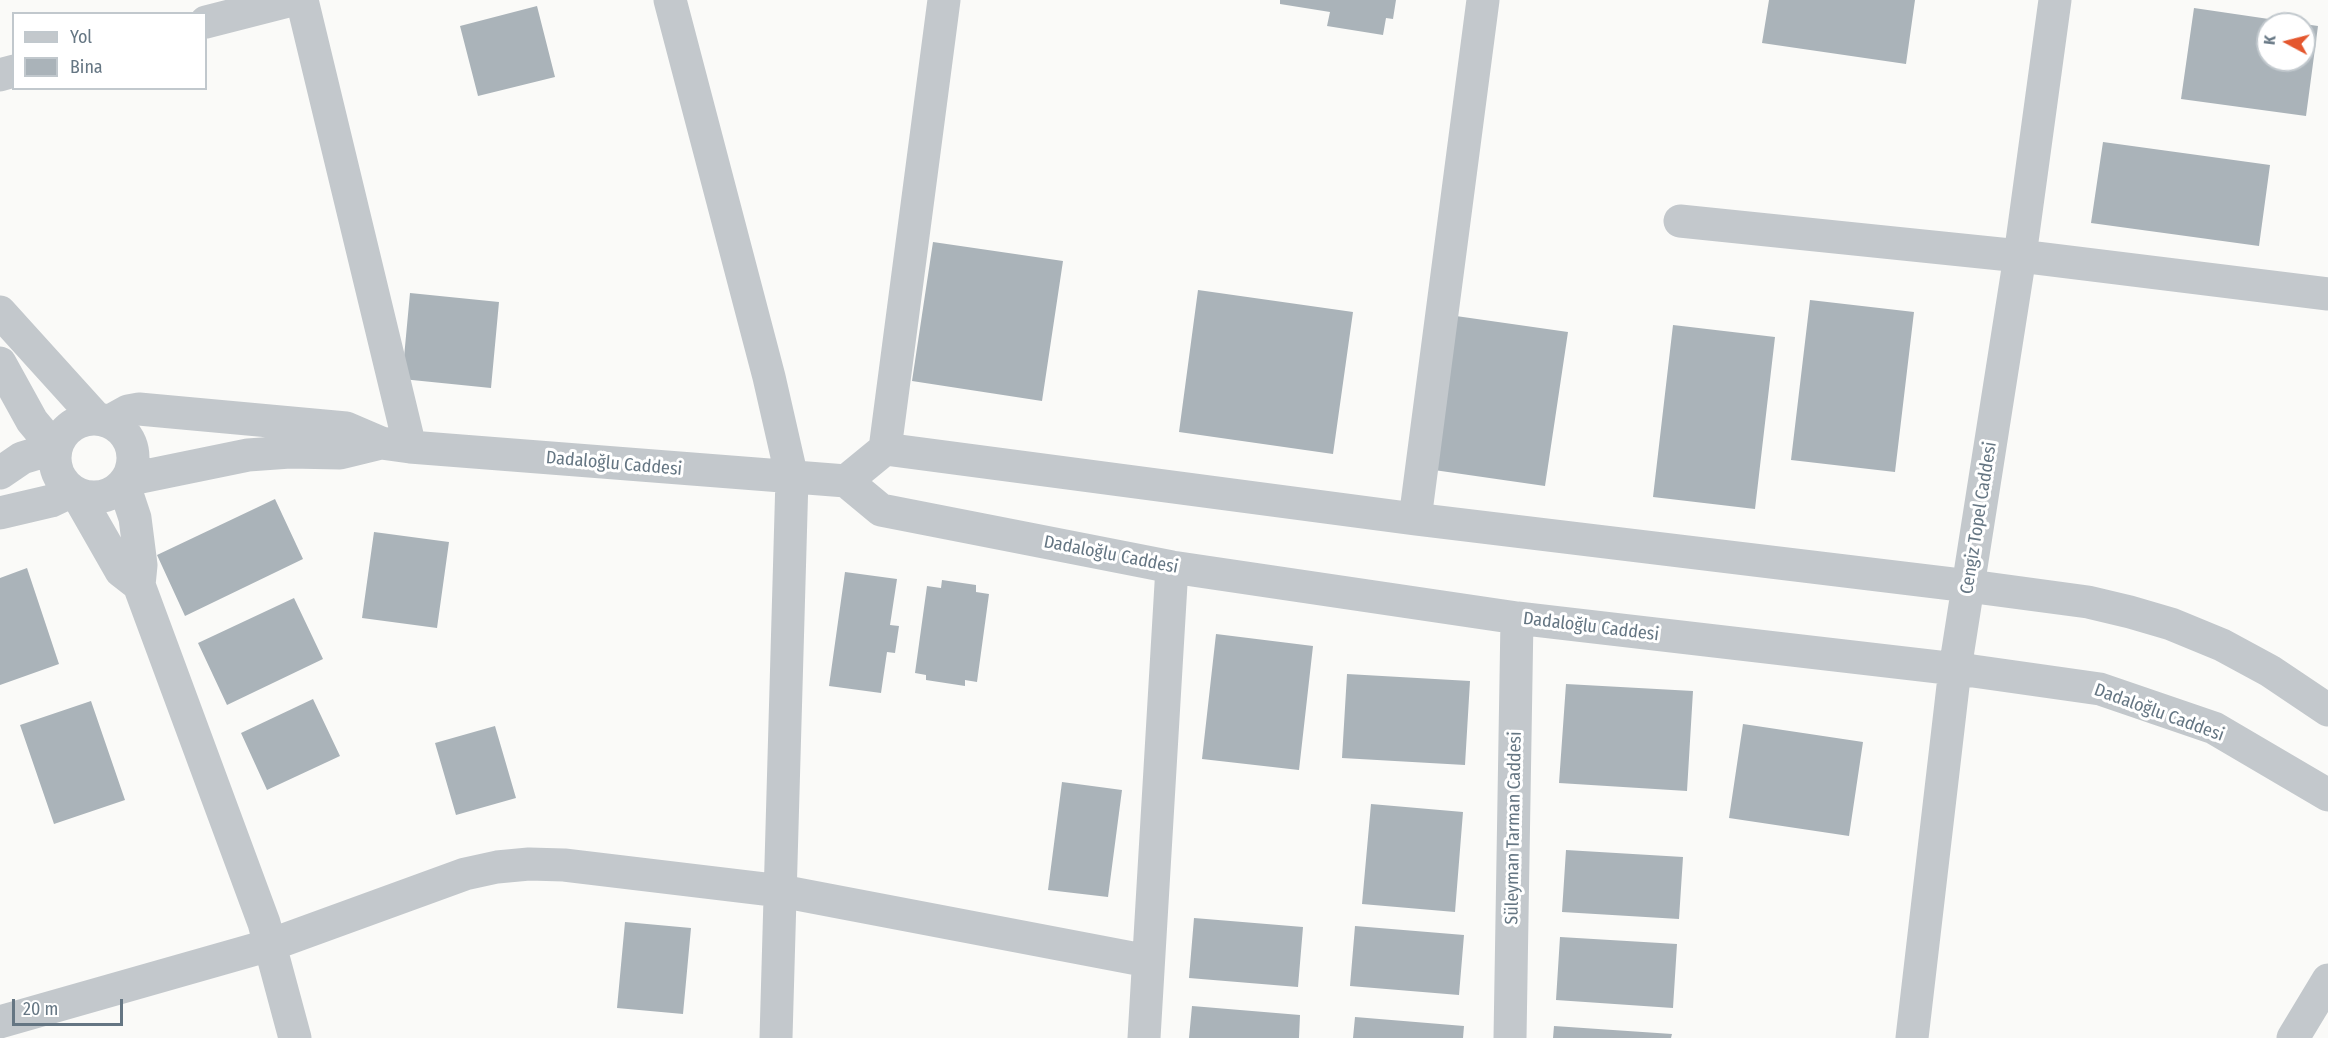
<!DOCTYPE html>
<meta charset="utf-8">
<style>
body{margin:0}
#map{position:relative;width:2328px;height:1038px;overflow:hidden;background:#fafaf8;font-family:"Fira Sans Condensed",sans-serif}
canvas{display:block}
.legend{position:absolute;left:12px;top:12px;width:195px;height:78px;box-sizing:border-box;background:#fff;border:2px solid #c1c8cd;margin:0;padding:8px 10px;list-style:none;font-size:18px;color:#657683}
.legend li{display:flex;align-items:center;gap:12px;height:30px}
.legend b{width:30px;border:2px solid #c1c8cd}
.north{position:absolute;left:2256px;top:12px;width:60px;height:60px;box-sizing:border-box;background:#fff;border:2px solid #c1c8cd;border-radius:50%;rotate:277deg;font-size:16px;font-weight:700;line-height:24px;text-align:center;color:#657683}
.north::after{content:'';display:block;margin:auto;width:21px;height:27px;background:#e4572e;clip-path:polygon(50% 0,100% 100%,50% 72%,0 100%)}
.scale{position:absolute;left:12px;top:999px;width:111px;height:27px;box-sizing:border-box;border:3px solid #657683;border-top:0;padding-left:8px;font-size:18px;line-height:21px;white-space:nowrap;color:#657683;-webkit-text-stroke:4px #fff;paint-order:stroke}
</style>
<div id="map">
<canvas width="2328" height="1038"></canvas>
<ul class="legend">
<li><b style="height:8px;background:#c3c8cc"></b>Yol</li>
<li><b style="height:16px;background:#aab3b9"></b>Bina</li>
</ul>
<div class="north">K</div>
<div class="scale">20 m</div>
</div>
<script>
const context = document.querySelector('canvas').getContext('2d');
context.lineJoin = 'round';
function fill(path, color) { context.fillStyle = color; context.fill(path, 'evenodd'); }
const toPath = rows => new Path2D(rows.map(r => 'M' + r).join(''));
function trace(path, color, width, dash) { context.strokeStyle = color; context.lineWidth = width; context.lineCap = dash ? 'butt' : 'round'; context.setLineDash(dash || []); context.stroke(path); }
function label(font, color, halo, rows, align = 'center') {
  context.font = font + ' "Fira Sans Condensed",sans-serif'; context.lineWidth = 6; context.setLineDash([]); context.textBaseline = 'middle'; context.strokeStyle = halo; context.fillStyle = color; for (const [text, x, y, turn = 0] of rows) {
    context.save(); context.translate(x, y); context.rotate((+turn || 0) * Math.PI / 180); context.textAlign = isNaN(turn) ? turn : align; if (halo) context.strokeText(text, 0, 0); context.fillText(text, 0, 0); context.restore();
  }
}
fill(toPath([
 [1280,0,1396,0,1393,19,1386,18,1383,35,1327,26,1330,12,1280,4],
 [1769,0,1915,0,1906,64,1762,43],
 [537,6,555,77,478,96,460,26],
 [2194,8,2296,23,2268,24,2268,60,2304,60,2304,24,2318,26,2306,116,2181,99],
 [2103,142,2270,165,2259,246,2091,223],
 [933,242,1063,261,1042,401,912,381],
 [1198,290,1353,312,1333,454,1179,432],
 [410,293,499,302,491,388,402,379],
 [1810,300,1914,312,1895,472,1791,460],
 [1456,316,1568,332,1545,486,1434,470],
 [1673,325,1775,337,1755,509,1653,497],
 [275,499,303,559,185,616,157,555],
 [374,532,449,542,437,628,362,618],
 [27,568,59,664,0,685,0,578],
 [845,572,897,579,890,625,899,626,895,653,887,652,881,693,829,686],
 [942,580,976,585,976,592,989,594,977,682,965,680,965,686,926,680,926,675,915,673,927,586,941,588],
 [294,598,323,659,227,705,198,643],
 [1216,634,1313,646,1299,770,1202,759],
 [1347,674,1470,681,1465,765,1342,758],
 [1566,684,1693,691,1687,791,1559,783],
 [313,699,340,756,267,790,241,733],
 [91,701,125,800,54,824,20,725],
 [1743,724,1863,742,1849,836,1729,818],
 [495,726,516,798,456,815,435,743],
 [1062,782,1122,790,1108,897,1048,890],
 [1371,804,1463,812,1455,912,1362,904],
 [1566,850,1683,857,1679,919,1562,912],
 [1194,918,1303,927,1298,987,1189,978],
 [625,922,691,928,683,1014,617,1008],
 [1355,926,1464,935,1459,995,1350,986],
 [1560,937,1677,944,1673,1008,1556,1000],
 [1192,1006,1300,1015,1299,1038,1189,1038],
 [1355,1017,1464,1026,1463,1038,1353,1038],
 [1554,1026,1672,1034,1671,1038,1553,1038]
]), '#aab3b9');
trace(toPath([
 [302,0,410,447],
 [670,0,769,377,792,478,776,1038],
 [206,22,292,0],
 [0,75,14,71],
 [1680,221,2020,256,2328,294],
 [0,312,96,418],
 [0,363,32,421,42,433,57,444],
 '55 458a39 39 0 1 1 78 0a39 39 0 1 1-78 0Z',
 [110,421,128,411,139,409,346,428,381,443,410,447,846,481,881,510,1172,567,1517,618,1973,671,2100,689,2214,728,2328,795],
 [885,449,944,0],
 [0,473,22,458,55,448],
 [126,480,248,455,290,452,340,453,381,443],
 [846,481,885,449,1415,519,1969,586,2088,602,2130,612,2171,624,2222,645,2270,671,2328,710],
 [121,486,127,494,135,518,141,565,139,585,264,923,295,1038],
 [77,494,121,571,139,585],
 [0,513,51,501,72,491],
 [1415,519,1483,0],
 [0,1022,270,945,465,874,497,867,529,864,564,865,781,891,1148,961],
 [1144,1038,1172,567],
 [1510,1038,1517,618],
 [1912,1038,1955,669,2020,256,2055,0],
 [2293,1038,2328,980]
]), '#c3c8cc', 33);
label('18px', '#657683', '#fff', [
 ["Dadaloğlu Caddesi",614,464,5],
 ["Cengiz Topel Caddesi",1979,518,-81],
 ["Dadaloğlu Caddesi",1111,555,11],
 ["Dadaloğlu Caddesi",1591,627,7],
 ["Dadaloğlu Caddesi",2159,713,20],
 ["Süleyman Tarman Caddesi",1514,828,-89]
]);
</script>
